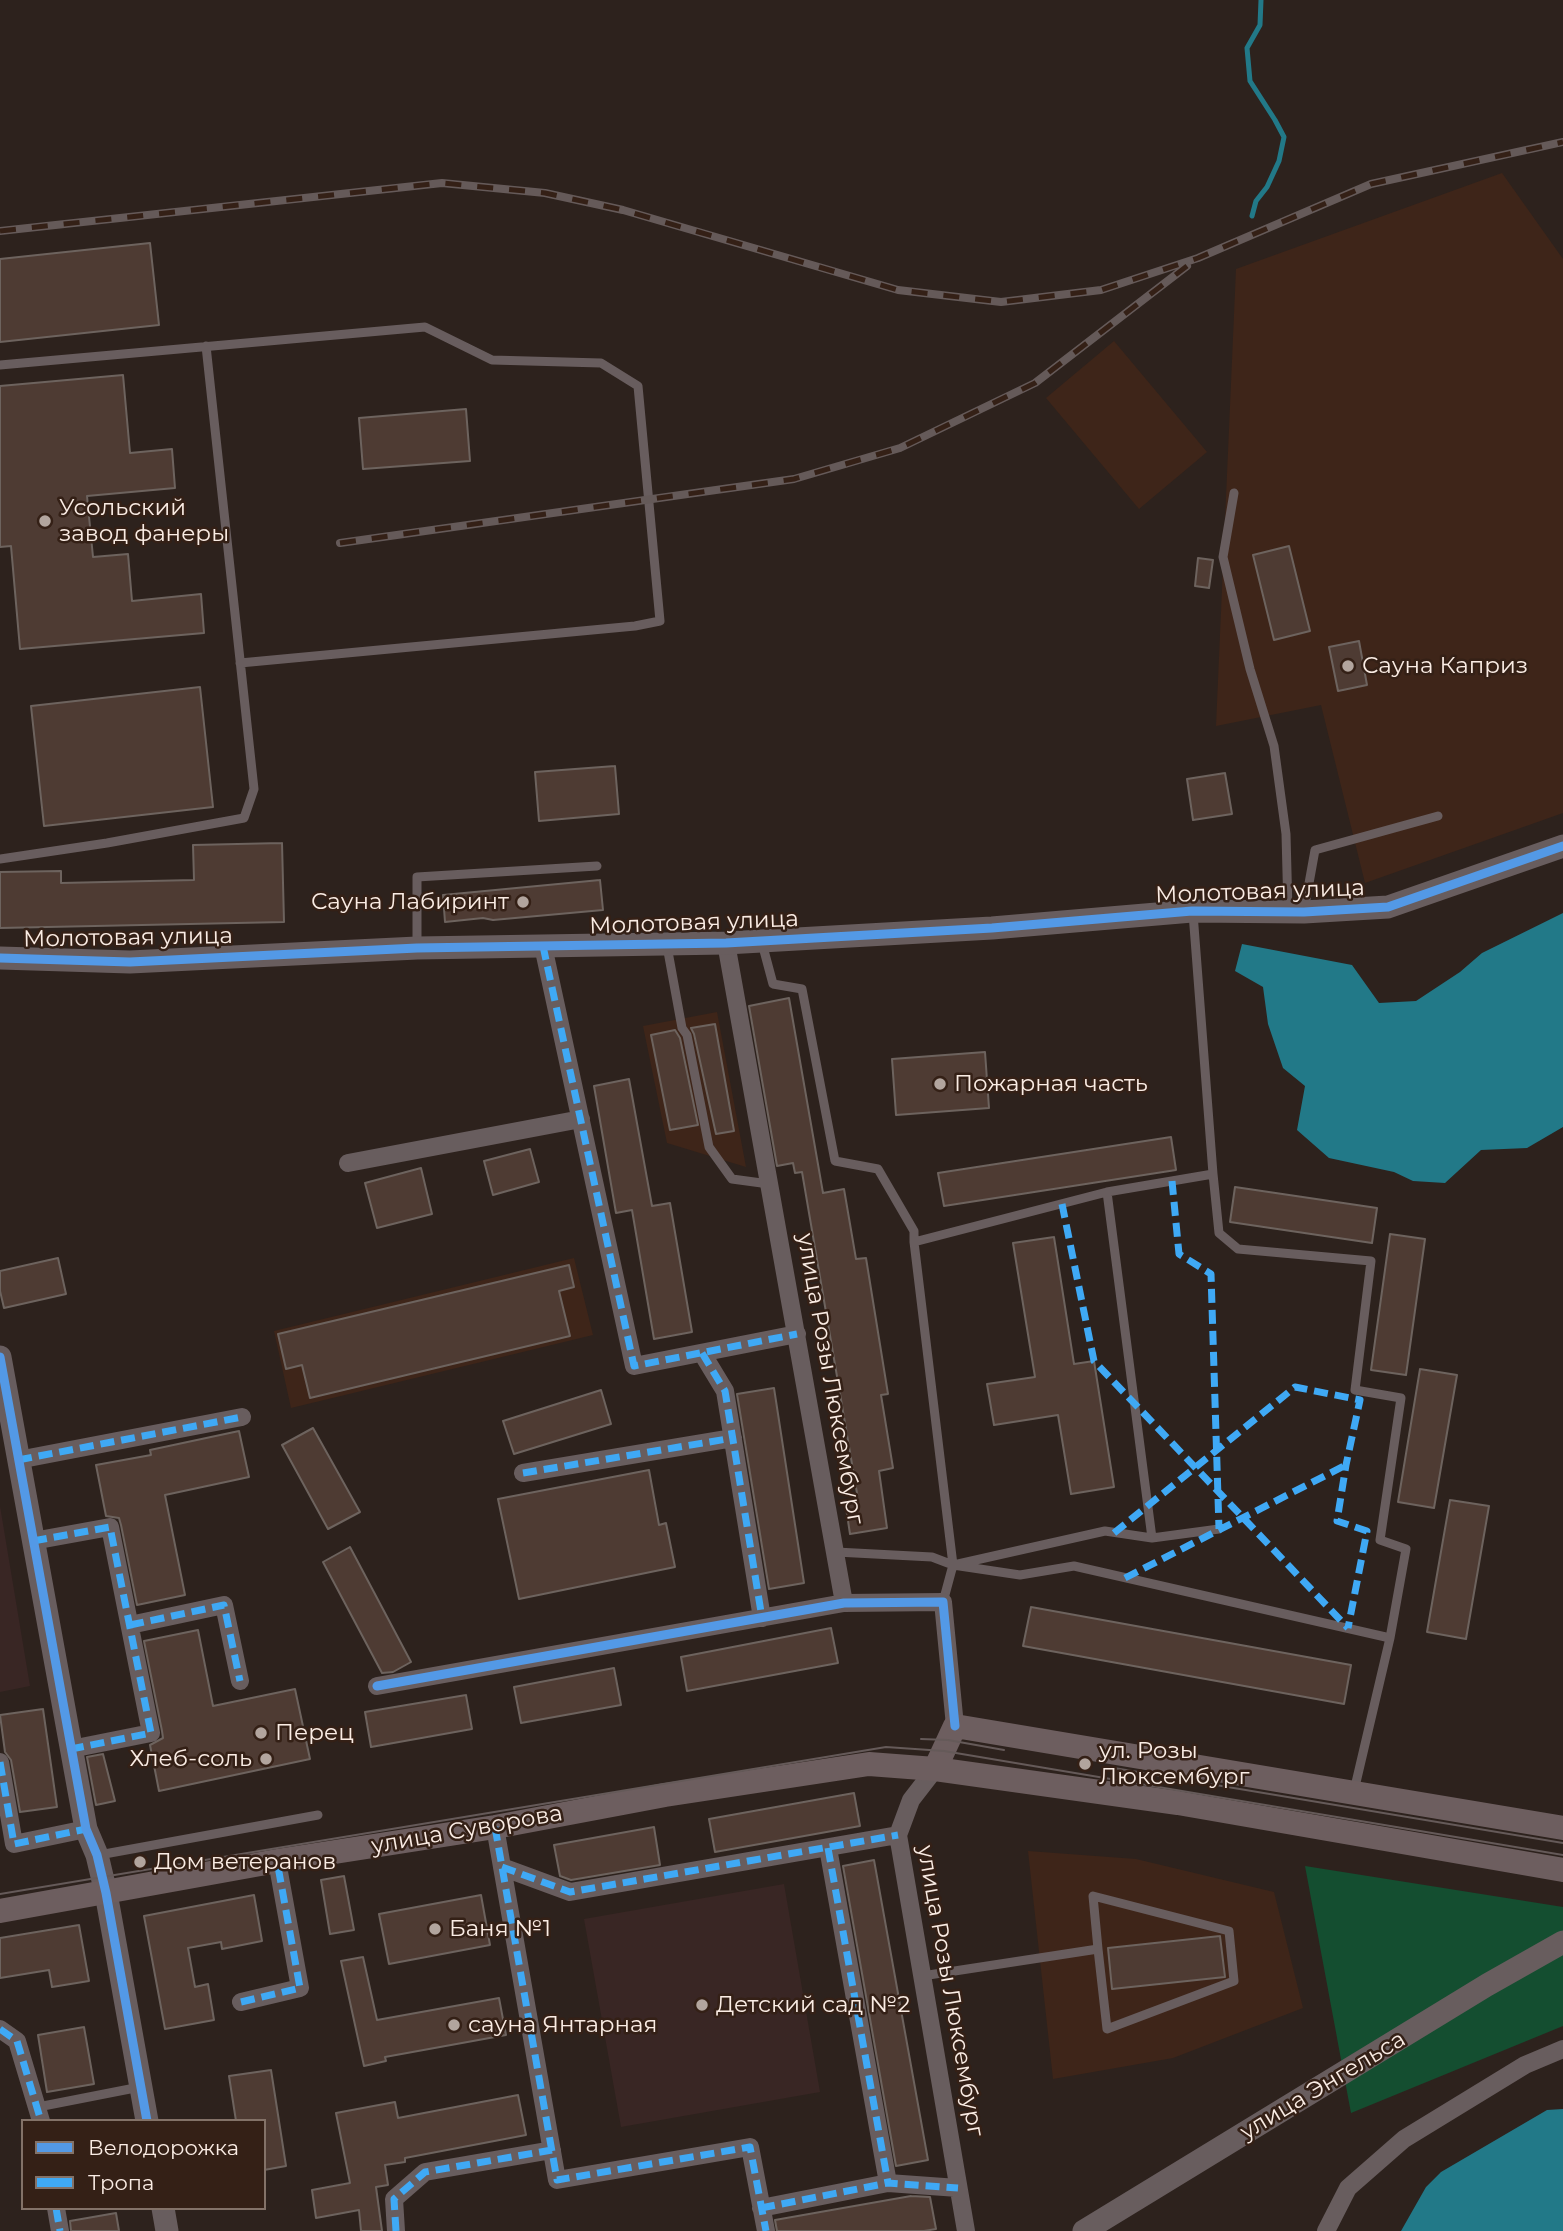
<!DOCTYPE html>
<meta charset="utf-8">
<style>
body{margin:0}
#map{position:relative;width:1563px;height:2231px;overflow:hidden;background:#2d221d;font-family:Montserrat,sans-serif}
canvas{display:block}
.legend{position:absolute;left:21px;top:2119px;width:245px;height:91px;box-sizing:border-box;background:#342016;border:2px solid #837268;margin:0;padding:9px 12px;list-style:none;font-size:21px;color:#faece4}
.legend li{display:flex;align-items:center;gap:14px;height:35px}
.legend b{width:35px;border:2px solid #837268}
</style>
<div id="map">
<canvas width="1563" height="2231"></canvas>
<ul class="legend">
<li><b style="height:9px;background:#5399e6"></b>Велодорожка</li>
<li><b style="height:9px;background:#3fa9f5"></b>Тропа</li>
</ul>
</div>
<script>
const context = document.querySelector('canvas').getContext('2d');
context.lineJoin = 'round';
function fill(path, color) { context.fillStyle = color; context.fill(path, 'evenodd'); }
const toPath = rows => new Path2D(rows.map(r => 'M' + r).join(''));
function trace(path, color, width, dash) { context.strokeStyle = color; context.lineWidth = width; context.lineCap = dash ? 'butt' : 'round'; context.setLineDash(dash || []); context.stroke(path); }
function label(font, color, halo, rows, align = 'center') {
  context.font = font + ' Montserrat,sans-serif'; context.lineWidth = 5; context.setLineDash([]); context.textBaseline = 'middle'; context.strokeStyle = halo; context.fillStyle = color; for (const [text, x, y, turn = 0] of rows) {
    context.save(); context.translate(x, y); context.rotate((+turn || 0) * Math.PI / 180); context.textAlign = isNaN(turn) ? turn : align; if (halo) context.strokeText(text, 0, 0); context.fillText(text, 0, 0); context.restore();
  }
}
fill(toPath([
 [1502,173,1563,259,1563,813,1365,883,1321,705,1216,726,1236,269],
 [1114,341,1207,452,1139,509,1046,398],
 [717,1012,746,1167,667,1143,643,1026],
 [574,1258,593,1335,291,1408,274,1331],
 [1028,1851,1136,1859,1274,1892,1303,2008,1173,2058,1053,2079]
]), '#3e2519');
fill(toPath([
 [0,1506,30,1686,0,1692],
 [784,1884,820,2092,621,2127,584,1919]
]), '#392624');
fill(toPath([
 [1305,1866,1563,1907,1563,2026,1351,2113]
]), '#144e30');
fill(toPath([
 [1563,913,1563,1127,1527,1148,1481,1150,1445,1183,1413,1181,1394,1172,1329,1158,1297,1130,1305,1086,1283,1068,1268,1024,1263,987,1235,971,1242,944,1352,965,1379,1003,1416,1001,1460,972,1482,953],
 [1563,2109,1563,2231,1401,2231,1426,2187,1441,2172,1547,2110]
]), '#227988');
trace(toPath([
 [1252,216,1256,201,1267,187,1279,161,1284,137,1275,120,1250,81,1247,48,1260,25,1261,0]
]), '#227988', 5);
const building = toPath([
 [150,243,159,325,0,342,0,259,150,243],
 [123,375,130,453,172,449,175,488,87,496,93,557,128,554,132,601,201,594,204,633,20,649,11,546,0,547,0,386,123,375],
 [466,409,470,461,363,469,359,418,466,409],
 [1289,546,1310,631,1274,640,1253,555,1289,546],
 [1198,558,1213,560,1209,588,1195,586,1198,558],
 [1359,641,1367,685,1338,691,1329,647,1359,641],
 [200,687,213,807,44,826,31,706,200,687],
 [615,766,619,814,539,821,535,772,615,766],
 [1225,773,1232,814,1193,820,1187,779,1225,773],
 [282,843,284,922,0,928,0,872,61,871,61,883,194,880,193,845,282,843],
 [600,880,603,910,493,920,483,918,445,922,443,895,600,880],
 [789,998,823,1193,844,1189,856,1259,866,1258,888,1394,881,1395,893,1468,879,1471,887,1528,850,1534,845,1501,858,1499,802,1172,795,1173,793,1163,777,1166,749,1006,789,998],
 [715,1024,734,1131,716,1134,694,1034,691,1028,715,1024],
 [675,1030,680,1038,698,1125,670,1130,651,1035,675,1030],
 [985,1052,989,1108,896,1115,892,1059,985,1052],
 [629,1079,652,1206,670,1203,692,1332,654,1339,632,1210,616,1213,594,1086,629,1079],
 [1171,1137,1176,1170,944,1206,938,1173,1171,1137],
 [530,1149,539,1182,493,1195,484,1161,530,1149],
 [421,1168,432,1214,377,1228,365,1183,421,1168],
 [1235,1187,1377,1208,1372,1243,1230,1222,1235,1187],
 [1390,1234,1425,1239,1406,1375,1371,1370,1390,1234],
 [1054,1237,1074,1364,1094,1361,1114,1487,1071,1494,1058,1415,994,1425,987,1384,1035,1377,1013,1243,1054,1237],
 [58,1258,66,1294,4,1308,0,1291,0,1271,58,1258],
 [569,1265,574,1287,559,1291,570,1336,310,1398,302,1365,286,1369,278,1334,569,1265],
 [1420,1369,1457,1375,1434,1508,1398,1502,1420,1369],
 [774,1388,804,1583,769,1589,737,1394,774,1388],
 [601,1390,611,1424,514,1454,503,1421,601,1390],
 [313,1428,360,1512,328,1529,282,1445,313,1428],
 [239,1431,249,1477,165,1495,185,1595,137,1605,121,1525,119,1518,106,1516,96,1465,151,1455,150,1450,239,1431],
 [649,1470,659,1525,666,1523,675,1567,519,1599,498,1499,649,1470],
 [1450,1500,1489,1506,1466,1639,1427,1632,1450,1500],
 [350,1547,411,1662,393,1672,382,1673,323,1562,350,1547],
 [1031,1607,1351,1665,1344,1704,1023,1646,1031,1607],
 [831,1628,838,1663,687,1691,681,1657,831,1628],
 [198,1630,213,1706,295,1689,310,1759,159,1791,150,1745,163,1738,162,1731,144,1641,198,1630],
 [614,1668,621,1705,521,1723,514,1687,614,1668],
 [466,1695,472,1729,371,1747,365,1712,466,1695],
 [43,1709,57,1807,20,1812,11,1760,5,1752,0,1715,43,1709],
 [103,1754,115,1801,96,1805,87,1757,103,1754],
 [854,1793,860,1826,715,1852,709,1819,854,1793],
 [654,1827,660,1865,571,1880,560,1876,554,1845,654,1827],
 [874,1860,928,2160,896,2166,843,1866,874,1860],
 [344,1876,354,1930,330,1934,321,1880,344,1876],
 [254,1895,262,1941,222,1949,221,1942,188,1948,195,1987,208,1984,214,2020,165,2029,144,1916,254,1895],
 [481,1895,490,1945,389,1964,379,1914,481,1895],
 [79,1925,89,1981,52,1987,49,1970,0,1978,0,1938,79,1925],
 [1220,1936,1225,1977,1112,1989,1108,1948,1220,1936],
 [363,1957,377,2020,499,1998,506,2035,385,2057,386,2061,364,2066,341,1961,363,1957],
 [84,2027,94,2084,47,2092,38,2035,84,2027],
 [271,2070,286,2166,264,2170,264,2121,236,2121,229,2076,271,2070],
 [518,2095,526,2135,405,2158,405,2162,385,2165,388,2185,376,2187,382,2231,361,2231,359,2210,316,2218,312,2190,350,2183,336,2113,395,2102,398,2118,518,2095],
 [911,2196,930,2197,936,2229,924,2231,777,2231,775,2220,911,2196],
 [116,2213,119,2231,71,2231,70,2221,116,2213]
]);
fill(building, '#4e3b33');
trace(building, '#6d635e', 2);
trace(toPath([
 [0,365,425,327,492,360,601,363,638,386,660,621,635,626,240,663],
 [1234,493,1223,557,1250,669,1274,746,1286,834,1288,911],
 [0,859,107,843,244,818,254,789,206,346],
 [1304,911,1315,850,1438,816],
 [762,943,773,984,802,989,835,1161,878,1169,914,1231,914,1242],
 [417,946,417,877,597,866],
 [667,946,682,1028,687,1035,709,1147,732,1179,769,1184],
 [1213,1174,1219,1233,1238,1249,1371,1261,1355,1390,1401,1398,1380,1540,1406,1549,1390,1638],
 [1107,1192,1152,1538],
 [836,1552,932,1557,953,1565,1020,1575,1074,1566,1390,1638,1354,1791],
 [958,1564,1105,1531,1152,1538,1219,1529],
 [943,1602,953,1565,914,1242,1107,1192,1213,1174,1193,913],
 [99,1855,318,1815],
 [922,1976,1098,1949,1093,1896,1229,1931,1234,1981,1107,2029,1098,1949],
 [38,2107,140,2087]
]), '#685d5e', 9);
trace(toPath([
 [726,943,844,1603],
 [543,946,634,1366,797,1334],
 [348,1163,581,1119],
 [702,1353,725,1391,762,1618],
 [18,1460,242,1417],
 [523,1473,733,1438],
 [33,1541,110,1527,151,1733,71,1749],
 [130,1625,224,1605,240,1681],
 [377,1686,844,1603,943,1602,955,1726],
 [0,1762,14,1844,86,1829],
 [935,1769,911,1800,898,1835,966,2231],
 [495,1827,557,2180,750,2147,766,2231],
 [828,1848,888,2183,958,2188],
 [502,1867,570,1892,898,1835],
 [241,2002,300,1988,277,1861],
 [0,2029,17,2041,41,2121],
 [56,2208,60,2231],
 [761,2208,888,2183],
 [396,2231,394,2199,425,2172,552,2150],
 [1326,2231,1348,2188,1404,2139,1525,2065,1563,2049]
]), '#685d5e', 18);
trace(toPath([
 [0,958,130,962,417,948,726,943,992,928,1192,911,1304,912,1388,907,1563,846],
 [0,1357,86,1829,97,1855,106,1893,147,2121],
 [163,2208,167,2231],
 [1084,2231,1487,1985,1563,1942]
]), '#685d5e', 23);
trace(toPath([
 [935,1769,955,1726,1563,1828],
 [0,1911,277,1861,495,1827,665,1795,869,1764,935,1769,1178,1803,1563,1870]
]), '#6d5e5f', 24);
trace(toPath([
 [921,1739,948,1740,1004,1750],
 [1114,1768,1563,1843],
 [0,1894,886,1747,944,1751,1563,1855]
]), '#655a59', 2);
const rail = toPath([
 [0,231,442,183,545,193,623,210,898,290,1001,302,1101,290,1198,258,1371,184,1563,142],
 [340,543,794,479,900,448,1035,383,1187,266]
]);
trace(rail, '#655a59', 8);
trace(rail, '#342016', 5, [16]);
trace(toPath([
 [543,946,634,1366,797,1334],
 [1172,1181,1179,1254,1211,1274,1219,1529],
 [1062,1204,1094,1361,1348,1628],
 [702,1353,725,1391,762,1618],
 [18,1460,242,1417],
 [523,1473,733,1438],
 [1114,1533,1295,1387,1360,1400,1346,1465,1337,1521,1367,1531,1348,1628],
 [33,1541,110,1527,151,1733,71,1749],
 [1125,1578,1346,1465],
 [130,1625,224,1605,240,1681],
 [0,1762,14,1844,86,1829],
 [495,1827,557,2180,750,2147,766,2231],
 [828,1848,888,2183,958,2188],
 [502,1867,570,1892,898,1835],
 [241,2002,300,1988,277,1861],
 [0,2029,17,2041,41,2121],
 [56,2208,60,2231],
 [761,2208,888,2183],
 [396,2231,394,2199,425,2172,552,2150]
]), '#3fa9f5', 7, [14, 7]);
trace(toPath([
 [0,958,130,962,417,948,726,943,992,928,1192,911,1304,912,1388,907,1563,846],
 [0,1357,86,1829,97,1855,106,1893,147,2121],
 [377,1686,844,1603,943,1602,955,1726]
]), '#5399e6', 9);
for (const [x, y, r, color] of [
 [45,521,7,"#b2a59e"],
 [1348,666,7,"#b2a59e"],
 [523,902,7,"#b2a59e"],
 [940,1084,7,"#b2a59e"],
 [261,1733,7,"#b2a59e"],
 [266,1759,7,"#b2a59e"],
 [1085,1764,7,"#b2a59e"],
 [140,1862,7,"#b2a59e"],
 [435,1929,7,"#b2a59e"],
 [702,2005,7,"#b2a59e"],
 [454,2025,7,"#b2a59e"]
]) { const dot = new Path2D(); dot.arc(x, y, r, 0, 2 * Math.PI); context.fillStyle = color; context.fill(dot); trace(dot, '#342016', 2.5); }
label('23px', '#faece4', '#342016', [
 ["Усольский",59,508],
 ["завод фанеры",59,534],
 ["Сауна Каприз",1362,666],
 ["Сауна Лабиринт",509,902,"right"],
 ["Пожарная часть",954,1084],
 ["Перец",275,1733],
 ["ул. Розы",1099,1751],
 ["Люксембург",1099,1777],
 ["Хлеб-соль",252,1759,"right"],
 ["Дом ветеранов",154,1862],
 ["Баня №1",449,1929],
 ["Детский сад №2",716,2005],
 ["сауна Янтарная",468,2025]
], 'left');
label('23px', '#faece4', '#342016', [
 ["Молотовая улица",1260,892,-2],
 ["Молотовая улица",694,923,-2],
 ["Молотовая улица",128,938,-1],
 ["улица Розы Люксембург",830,1379,80],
 ["улица Суворова",467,1830,-10],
 ["улица Розы Люксембург",950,1991,80],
 ["улица Энгельса",1323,2086,-31]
]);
</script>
